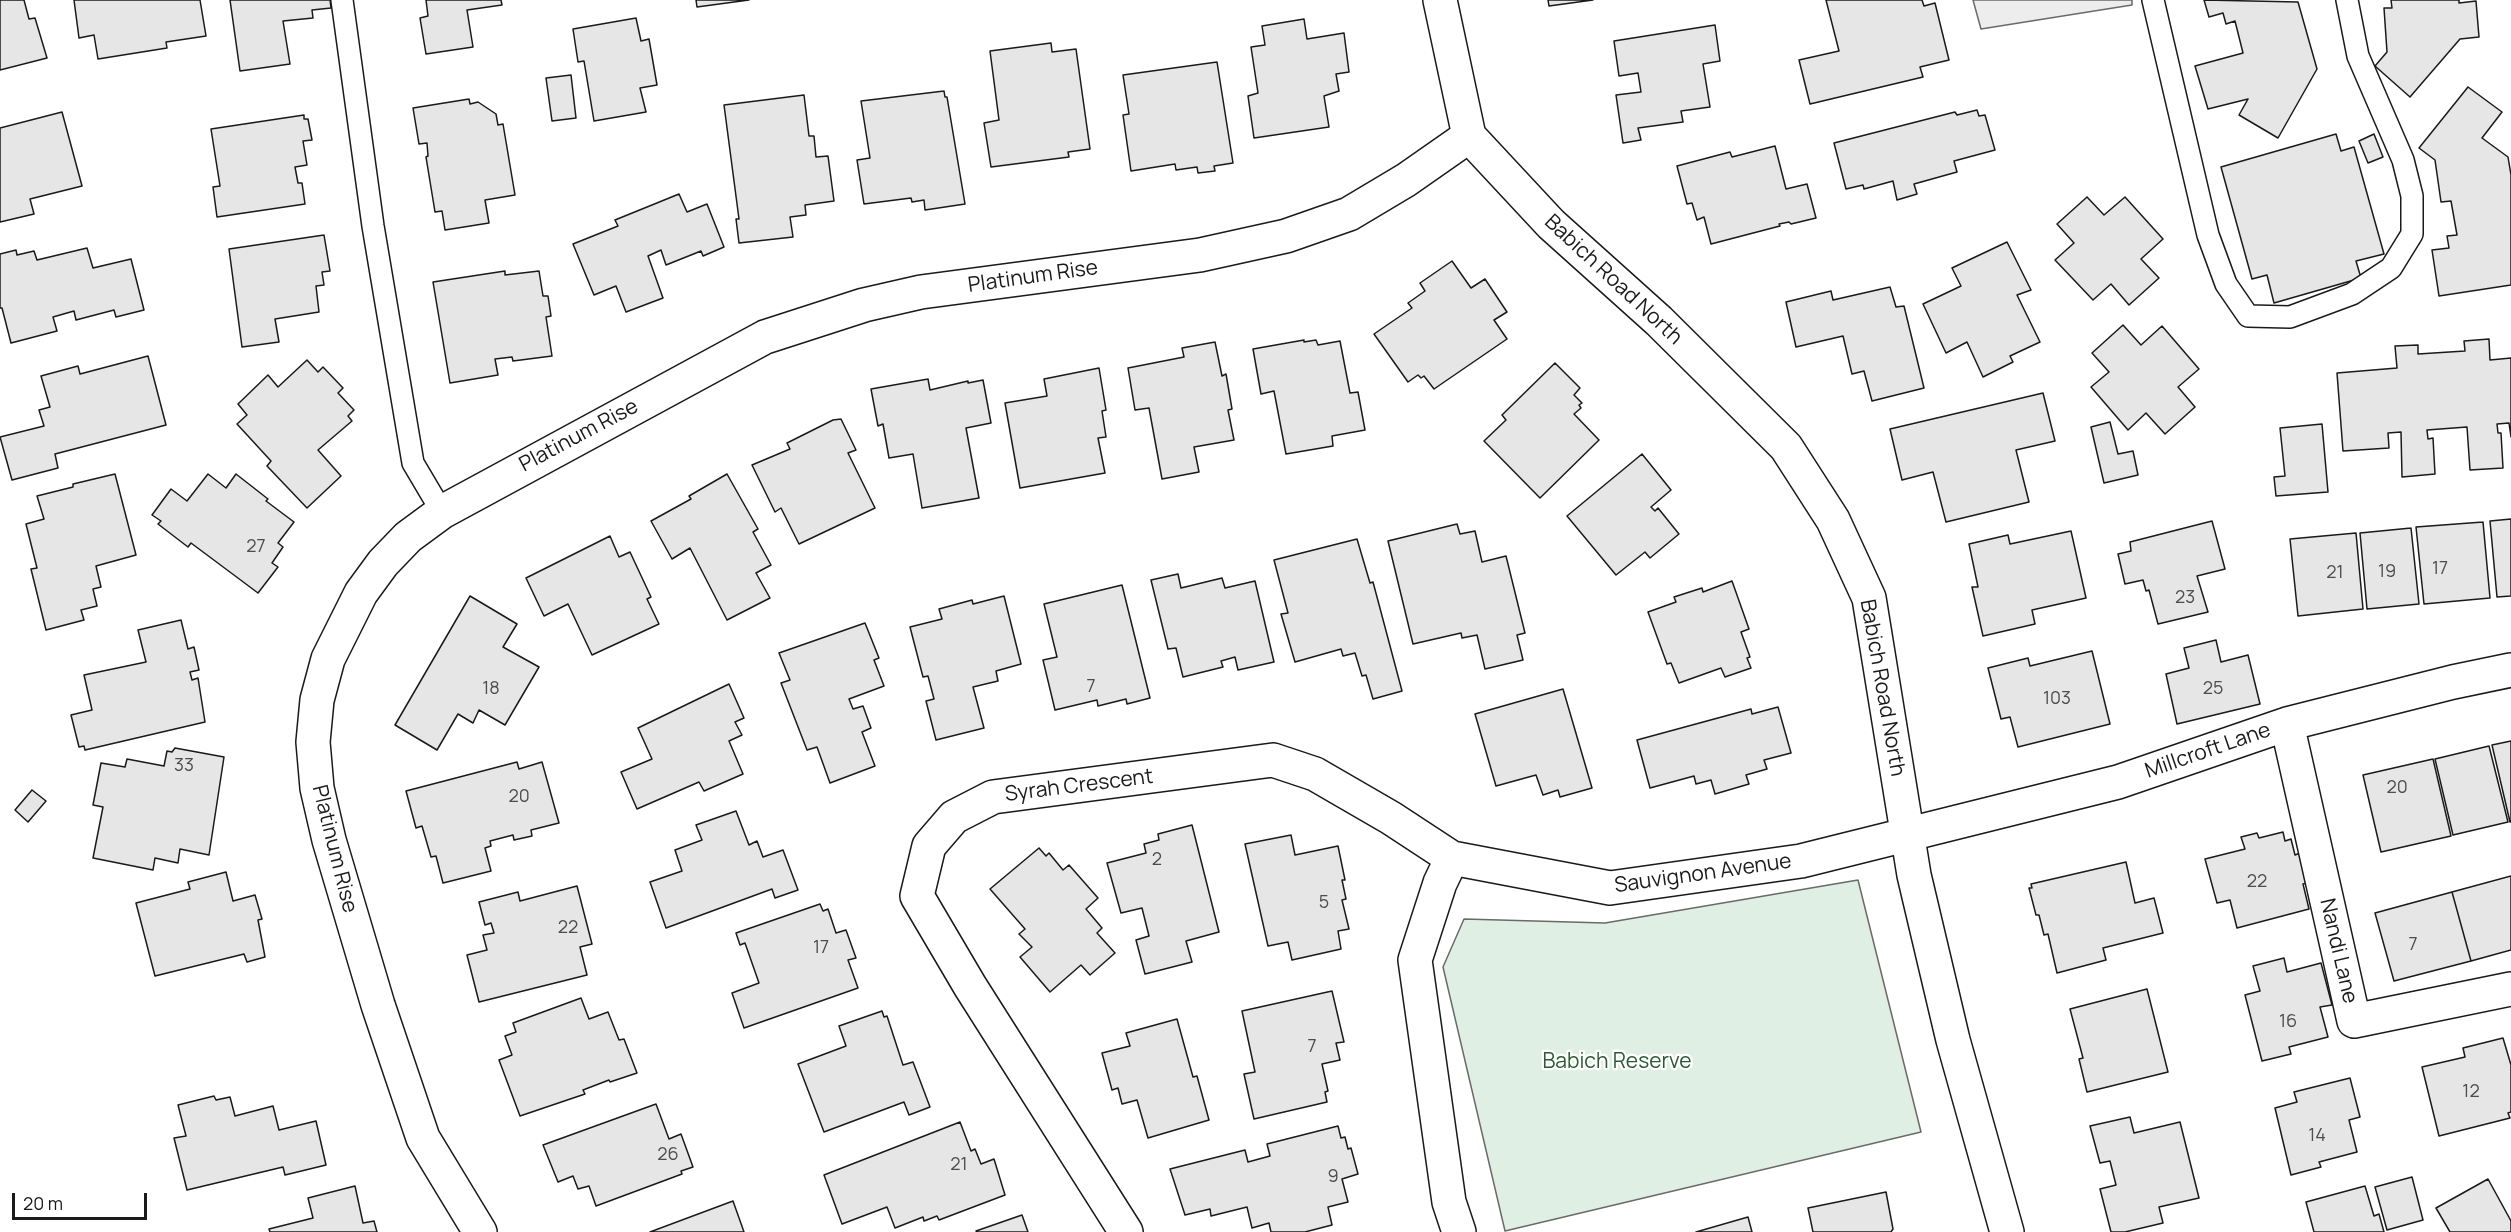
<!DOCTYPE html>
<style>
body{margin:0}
#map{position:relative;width:2511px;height:1232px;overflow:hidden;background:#fff;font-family:Manrope,sans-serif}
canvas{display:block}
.scale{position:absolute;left:12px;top:1193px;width:135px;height:27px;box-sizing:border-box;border:3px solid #1a1a1a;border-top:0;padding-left:8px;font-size:18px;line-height:21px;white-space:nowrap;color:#1a1a1a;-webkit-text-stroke:4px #fff;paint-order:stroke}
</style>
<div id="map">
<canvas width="2511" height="1232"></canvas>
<div class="scale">20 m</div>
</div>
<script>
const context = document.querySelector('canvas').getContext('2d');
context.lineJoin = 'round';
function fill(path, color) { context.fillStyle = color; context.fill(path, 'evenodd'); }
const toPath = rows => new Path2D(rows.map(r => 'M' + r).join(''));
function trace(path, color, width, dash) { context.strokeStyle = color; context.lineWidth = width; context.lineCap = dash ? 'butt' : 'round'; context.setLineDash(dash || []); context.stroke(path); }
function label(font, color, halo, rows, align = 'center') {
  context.font = font + ' Manrope,sans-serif'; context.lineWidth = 4.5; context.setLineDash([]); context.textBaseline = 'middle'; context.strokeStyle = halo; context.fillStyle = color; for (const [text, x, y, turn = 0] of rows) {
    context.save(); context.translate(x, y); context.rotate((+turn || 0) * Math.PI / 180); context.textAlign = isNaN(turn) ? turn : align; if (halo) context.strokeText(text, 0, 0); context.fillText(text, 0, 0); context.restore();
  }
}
const green = toPath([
 [1858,880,1921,1132,1505,1231,1443,967,1464,919,1605,923,1858,880]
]);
fill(green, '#e0efe3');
trace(green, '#6a6a6a', 1.5);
const parking = toPath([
 [1973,0,2132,0,2132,5,1981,29,1973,0]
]);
fill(parking, '#ededed');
trace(parking, '#6a6a6a', 1.5);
const building = toPath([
 [0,0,24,0,29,19,35,18,47,58,0,70,0,0],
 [74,0,200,0,206,36,166,42,167,48,98,59,94,35,79,38,74,0],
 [230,0,330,0,331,8,312,10,313,18,283,21,290,64,240,71,230,0],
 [426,0,501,0,502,5,467,10,473,47,426,54,420,18,428,16,426,0],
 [696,0,749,0,697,7,696,0],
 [1548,0,1593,0,1549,6,1548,0],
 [1826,0,1922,0,1924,6,1935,3,1949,60,1920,67,1923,77,1810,104,1799,60,1839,51,1826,0],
 [2204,0,2298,2,2317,69,2278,138,2239,115,2248,99,2208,109,2195,66,2243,53,2235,21,2226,24,2223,13,2209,17,2204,0],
 [2391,0,2459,0,2459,3,2476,1,2479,37,2460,39,2410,97,2375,66,2387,52,2384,8,2392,8,2391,0],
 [636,18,641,41,649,39,657,85,640,88,646,112,594,121,584,61,578,62,573,29,636,18],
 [1304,19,1307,39,1344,33,1349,72,1336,74,1339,91,1324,96,1329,127,1254,138,1248,96,1258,93,1251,47,1265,45,1262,26,1304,19],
 [1715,25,1720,61,1703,64,1710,107,1681,111,1683,122,1638,128,1641,140,1623,143,1616,95,1641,92,1638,73,1619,76,1614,41,1715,25],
 [1051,43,1052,52,1076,49,1090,149,1068,152,1069,157,991,167,984,123,999,120,990,51,1051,43],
 [1217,62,1233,163,1214,166,1215,171,1198,173,1197,167,1176,170,1175,164,1131,171,1123,115,1129,114,1123,75,1217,62],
 [571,75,576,118,552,121,546,78,571,75],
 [2468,87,2502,112,2482,138,2508,157,2511,175,2511,285,2439,296,2432,250,2449,248,2447,236,2457,235,2451,201,2441,202,2435,160,2419,148,2468,87],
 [944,91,945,97,947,97,965,204,925,210,924,200,912,202,911,198,864,204,857,160,870,158,861,101,944,91],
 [804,95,809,136,814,136,816,157,828,156,834,201,805,205,806,215,790,217,793,237,739,243,736,219,739,219,724,105,804,95],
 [469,99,470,104,478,102,496,114,498,125,503,124,515,195,485,200,489,223,445,230,442,211,435,212,426,157,428,156,427,143,419,144,413,108,469,99],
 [1977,110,1979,116,1985,115,1995,150,1954,161,1957,172,1914,184,1917,194,1897,200,1893,181,1864,189,1863,185,1846,189,1834,143,1955,112,1957,115,1977,110],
 [62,112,82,186,30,199,34,214,0,222,0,128,62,112],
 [304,115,304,119,308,119,312,140,303,141,307,165,295,167,298,183,302,183,305,204,217,217,213,187,220,186,211,129,304,115],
 [2336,134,2341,151,2354,147,2384,254,2356,261,2361,278,2274,303,2267,275,2252,279,2221,167,2336,134],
 [2374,134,2383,157,2368,163,2359,141,2374,134],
 [1775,146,1786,189,1807,184,1816,218,1791,224,1789,222,1779,224,1780,226,1711,244,1704,217,1697,220,1692,203,1687,204,1677,166,1730,152,1732,157,1775,146],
 [679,194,687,212,707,204,724,247,703,256,701,251,666,265,661,250,648,256,663,298,626,312,616,286,594,295,573,244,618,226,615,220,679,194],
 [2087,197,2104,215,2125,197,2163,239,2141,259,2159,278,2129,305,2111,284,2093,300,2055,260,2074,243,2057,224,2087,197],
 [324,235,330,271,322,272,324,285,316,286,319,312,275,319,279,342,242,347,229,249,324,235],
 [2007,242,2031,290,2017,295,2040,342,2010,356,2013,362,1983,377,1967,342,1946,353,1923,304,1961,286,1952,268,2007,242],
 [87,248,93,268,131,259,144,310,116,317,114,310,76,320,74,311,53,317,57,331,11,343,2,308,0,308,0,254,16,250,17,255,34,251,37,260,87,248],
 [1452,261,1471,288,1485,279,1507,312,1494,320,1507,339,1434,389,1424,376,1421,378,1418,375,1408,382,1374,334,1412,308,1408,303,1425,291,1420,283,1452,261],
 [505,271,505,275,539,271,543,296,548,296,551,316,546,317,552,356,513,361,512,357,495,359,498,375,450,383,433,282,505,271],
 [1890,287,1896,307,1904,306,1924,388,1872,401,1864,371,1852,374,1843,336,1796,347,1786,302,1831,291,1833,300,1890,287],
 [2123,325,2141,345,2162,326,2199,369,2178,387,2195,407,2165,434,2146,413,2128,430,2091,387,2109,372,2092,353,2123,325],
 [2489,339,2490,360,2511,358,2511,437,2509,423,2497,424,2498,433,2501,433,2503,468,2470,470,2467,427,2427,430,2428,439,2433,438,2435,474,2402,477,2401,432,2388,433,2389,448,2343,451,2337,373,2397,368,2395,346,2418,345,2418,354,2465,351,2464,341,2489,339],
 [1304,340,1304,342,1316,340,1318,345,1340,341,1350,393,1358,392,1365,430,1332,436,1333,446,1286,454,1274,391,1261,394,1253,349,1304,340],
 [1215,342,1222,376,1226,374,1232,409,1228,410,1234,440,1194,447,1199,472,1162,479,1149,408,1135,410,1128,368,1184,357,1182,348,1215,342],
 [148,356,166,425,55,454,58,468,12,480,0,437,44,426,39,410,50,407,41,376,78,366,80,374,148,356],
 [307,360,318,372,323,367,343,388,338,393,354,410,348,416,352,421,318,450,341,476,307,508,267,466,271,461,237,424,247,415,238,404,268,375,278,387,307,360],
 [1555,363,1580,388,1574,395,1582,403,1579,405,1581,408,1574,414,1599,440,1540,498,1484,441,1506,420,1502,415,1555,363],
 [1099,368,1106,410,1102,411,1106,437,1098,438,1105,473,1020,488,1005,403,1047,396,1044,379,1099,368],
 [928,379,930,390,968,381,968,383,983,380,991,423,966,428,979,498,922,508,913,454,889,458,883,424,878,426,871,389,928,379],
 [2043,393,2055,441,2016,450,2029,502,1946,522,1933,472,1902,480,1890,429,2043,393],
 [841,419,856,450,848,453,875,508,799,544,781,508,775,512,752,465,790,449,787,443,833,420,841,419],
 [2110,422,2118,454,2133,451,2138,475,2104,483,2091,427,2110,422],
 [2322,424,2328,492,2276,496,2274,477,2285,476,2280,428,2322,424],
 [1642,454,1671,490,1651,507,1655,511,1658,508,1679,534,1650,558,1645,552,1616,575,1567,516,1642,454],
 [115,474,136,555,96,566,101,587,93,589,97,606,81,610,84,620,46,630,31,569,37,568,26,524,44,519,37,496,73,487,73,484,115,474],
 [208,474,226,488,236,474,268,499,266,501,294,522,278,543,283,547,272,563,278,567,258,593,191,543,188,547,158,524,161,521,152,515,171,489,187,501,208,474],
 [727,474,758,529,753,532,771,565,756,573,770,598,727,620,690,548,672,559,651,521,691,499,689,496,727,474],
 [2511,519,2511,596,2497,597,2490,521,2511,519],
 [2212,521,2225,569,2197,576,2208,612,2158,624,2149,590,2146,591,2143,580,2125,584,2118,554,2131,551,2130,542,2212,521],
 [2483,522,2490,598,2424,604,2416,527,2483,522],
 [1457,524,1460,534,1475,531,1482,562,1506,556,1525,633,1517,635,1523,660,1485,669,1477,635,1462,638,1461,633,1413,644,1388,541,1457,524],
 [2411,528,2419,604,2367,609,2360,533,2411,528],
 [2071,531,2086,598,2032,610,2035,624,1983,636,1972,587,1978,587,1969,544,2008,535,2010,544,2071,531],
 [2356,533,2363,609,2298,616,2290,539,2356,533],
 [610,536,619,557,630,552,651,597,647,599,659,624,592,655,568,604,544,616,526,578,610,536],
 [1357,539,1370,583,1373,582,1402,691,1373,699,1366,675,1362,676,1355,653,1343,656,1341,649,1295,662,1281,614,1288,613,1274,560,1357,539],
 [1178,574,1181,588,1222,578,1225,588,1255,581,1274,662,1238,670,1235,657,1221,661,1223,667,1183,677,1176,648,1168,649,1151,580,1178,574],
 [1732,581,1749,629,1741,632,1750,657,1747,658,1751,668,1725,677,1721,668,1679,683,1671,663,1667,664,1648,612,1676,602,1674,597,1702,588,1703,592,1732,581],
 [1122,585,1150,698,1127,704,1126,699,1098,706,1097,700,1055,710,1043,660,1057,657,1044,604,1122,585],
 [470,596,517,624,503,647,539,667,505,725,479,710,473,723,458,714,437,750,395,725,470,596],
 [1004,596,1021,664,996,671,998,681,973,687,984,728,936,740,926,701,934,699,928,676,923,677,910,627,942,619,939,609,972,600,973,604,1004,596],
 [181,620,188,649,194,647,199,670,190,672,192,680,198,678,205,722,85,750,84,746,79,747,71,715,92,710,84,675,146,662,138,630,181,620],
 [865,623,879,658,874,660,884,686,849,699,853,709,863,706,871,728,862,732,875,766,830,783,817,747,807,750,781,683,790,680,779,653,865,623],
 [2216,640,2221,662,2248,655,2260,704,2177,724,2166,674,2189,668,2184,648,2216,640],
 [2092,651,2110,724,2018,747,2010,717,2001,719,1988,668,2028,658,2030,666,2092,651],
 [729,684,744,718,735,722,742,735,729,741,743,774,704,791,699,782,637,809,621,772,652,759,638,728,729,684],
 [1563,689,1592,788,1560,797,1558,790,1543,795,1536,775,1496,786,1475,714,1563,689],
 [1778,707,1791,753,1764,760,1767,769,1746,775,1749,784,1715,794,1711,780,1696,784,1694,776,1650,788,1637,740,1751,709,1752,714,1778,707],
 [2511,741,2511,822,2510,822,2492,745,2511,741],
 [2489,746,2508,822,2453,835,2435,759,2489,746],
 [175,748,224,757,209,855,180,849,178,863,155,858,153,870,93,858,103,807,93,805,101,763,125,767,127,759,164,766,167,751,172,752,175,748],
 [2433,759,2451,836,2381,852,2363,775,2433,759],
 [517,762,519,769,542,762,559,823,531,830,532,836,514,840,513,835,490,841,491,846,485,848,491,871,443,883,436,856,431,857,422,826,416,828,406,791,517,762],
 [32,790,46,801,28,822,15,810,32,790],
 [736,811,749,845,757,841,763,857,783,850,798,890,775,898,772,889,666,928,650,882,682,871,675,850,702,840,696,825,736,811],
 [1192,825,1219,932,1186,941,1192,962,1145,974,1136,940,1149,936,1142,908,1121,913,1107,863,1146,853,1144,844,1159,840,1158,834,1192,825],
 [2283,832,2285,841,2291,839,2295,855,2300,853,2307,883,2303,884,2309,909,2237,928,2230,900,2217,903,2205,859,2245,849,2241,837,2257,833,2259,838,2283,832],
 [1291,835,1295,855,1338,846,1345,880,1342,880,1346,899,1342,900,1349,929,1338,931,1341,949,1292,960,1288,942,1268,946,1245,844,1291,835],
 [1039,848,1046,856,1049,853,1063,870,1069,865,1098,898,1086,909,1102,928,1097,933,1115,953,1090,975,1081,965,1050,992,1020,957,1032,947,1019,934,1025,929,990,889,1039,848],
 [2126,862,2135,903,2154,898,2163,933,2103,948,2106,960,2057,973,2048,934,2044,935,2039,915,2036,915,2029,888,2032,888,2031,884,2126,862],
 [226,872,233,901,255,895,262,919,258,920,265,957,247,962,244,954,155,976,136,903,190,889,188,882,226,872],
 [2511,876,2511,950,2471,961,2452,892,2511,876],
 [577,886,592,944,580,947,587,975,479,1002,467,955,487,950,483,935,494,933,491,923,485,925,479,902,518,892,520,901,577,886],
 [2452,892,2471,961,2394,981,2375,913,2452,892],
 [820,904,823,911,828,909,836,933,846,930,856,958,848,960,858,988,744,1028,732,993,759,983,745,943,740,945,736,933,820,904],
 [2284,958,2287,972,2321,963,2332,1005,2320,1007,2328,1037,2289,1047,2291,1054,2262,1061,2245,995,2260,991,2253,966,2284,958],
 [2147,989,2168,1072,2087,1092,2079,1059,2083,1058,2070,1009,2147,989],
 [1332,991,1344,1042,1336,1043,1340,1060,1322,1064,1328,1091,1325,1092,1327,1102,1254,1119,1244,1074,1255,1072,1242,1011,1332,991],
 [581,998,589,1019,608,1012,619,1040,624,1039,637,1073,610,1082,609,1080,583,1090,585,1094,520,1116,499,1060,512,1055,505,1036,516,1032,513,1023,581,998],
 [882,1011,884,1017,887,1016,903,1065,913,1062,930,1107,909,1115,904,1102,824,1132,798,1064,846,1046,839,1026,882,1011],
 [1177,1019,1193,1077,1197,1076,1209,1120,1148,1138,1137,1100,1122,1104,1118,1088,1112,1090,1102,1053,1130,1046,1126,1033,1177,1019],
 [2503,1038,2511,1065,2511,1112,2508,1113,2510,1118,2439,1136,2422,1067,2465,1057,2463,1048,2503,1038],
 [2350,1078,2360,1117,2349,1120,2357,1152,2319,1162,2321,1167,2291,1175,2275,1108,2297,1102,2294,1092,2350,1078],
 [214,1096,216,1100,230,1097,235,1116,273,1106,279,1130,316,1121,326,1165,285,1175,283,1167,187,1190,174,1138,186,1136,178,1105,214,1096],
 [656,1104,669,1139,681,1134,693,1167,681,1171,682,1174,596,1206,589,1186,578,1189,573,1176,558,1182,543,1145,656,1104],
 [2130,1117,2134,1133,2180,1122,2199,1198,2159,1207,2163,1223,2125,1232,2111,1232,2100,1189,2116,1185,2110,1161,2100,1163,2090,1126,2130,1117],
 [960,1122,971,1151,975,1149,981,1164,994,1159,1005,1195,939,1220,937,1216,924,1221,923,1217,895,1228,887,1207,842,1224,824,1175,960,1122],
 [1338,1126,1341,1138,1345,1137,1348,1149,1351,1148,1358,1174,1342,1179,1348,1202,1328,1207,1332,1225,1305,1232,1271,1232,1269,1223,1252,1228,1247,1207,1211,1216,1210,1209,1185,1215,1170,1169,1245,1150,1248,1162,1270,1156,1267,1144,1338,1126],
 [2412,1177,2423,1220,2387,1230,2375,1187,2412,1177],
 [2488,1179,2511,1221,2511,1232,2450,1232,2436,1208,2488,1179],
 [355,1186,363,1223,374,1221,377,1232,270,1232,269,1229,313,1218,308,1198,355,1186],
 [2365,1186,2374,1216,2379,1214,2384,1232,2314,1232,2306,1202,2365,1186],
 [1886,1192,1893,1229,1891,1232,1813,1232,1808,1208,1886,1192],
 [733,1201,744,1232,650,1232,733,1201],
 [1022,1215,1028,1232,977,1232,976,1231,1022,1215],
 [1748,1217,1752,1232,1696,1232,1748,1217]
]);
fill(building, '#e6e6e6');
trace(building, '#1a1a1a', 1.5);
const service = toPath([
 [342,0,373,226,413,463,442,512],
 [2153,0,2208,235,2226,284,2248,316,2290,317,2352,294,2391,268,2412,234,2412,196,2403,160,2358,56,2347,0]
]);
const minor = toPath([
 [1440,0,1469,136,1551,224,1659,321,1786,447,1833,520,1869,598,1914,875,1953,1040,2007,1232],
 [2287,724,2354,1021,2511,989],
 [480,1232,423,1138,378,1005,329,840,317,788,313,742,317,700,328,659,361,593,383,563,408,537,442,512,765,337,864,305,921,292,1200,255,1286,236,1349,214,1406,180,1469,136],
 [1126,1232,970,986,917,896,929,846,954,817,993,797,1273,760,1315,774,1391,818,1452,858],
 [1459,1232,1449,1202,1415,960,1440,883,1452,858,1610,888,1801,861,2118,782,2287,724,2453,682,2511,670]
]);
trace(service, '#1a1a1a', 24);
trace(minor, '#1a1a1a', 36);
trace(service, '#fff', 21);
trace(minor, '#fff', 33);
label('18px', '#4d4d4d', null, [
 ["27",256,547],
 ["17",2440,569],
 ["19",2387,572],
 ["21",2335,573],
 ["23",2185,598],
 ["7",1091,687],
 ["18",491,689],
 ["25",2213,689],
 ["103",2057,699],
 ["33",184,766],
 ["20",2397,788],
 ["20",519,797],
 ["2",1157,860],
 ["22",2257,882],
 ["5",1324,903],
 ["22",568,928],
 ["7",2413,945],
 ["17",821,948],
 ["16",2288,1022],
 ["7",1312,1047],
 ["12",2471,1092],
 ["14",2317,1136],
 ["26",668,1155],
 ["21",959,1165],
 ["9",1333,1177]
]);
label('21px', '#1a1a1a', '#fff', [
 ["Platinum Rise",1033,277,-8],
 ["Babich Road North",1613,280,43],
 ["Platinum Rise",579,436,-28],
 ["Babich Road North",1882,688,80],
 ["Millcroft Lane",2208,751,-19],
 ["Syrah Crescent",1079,786,-7],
 ["Platinum Rise",334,849,76],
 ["Sauvignon Avenue",1703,874,-8],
 ["Nandi Lane",2338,951,77]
]);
label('21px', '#2b5a34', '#fff', [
 ["Babich Reserve",1617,1062]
]);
</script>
